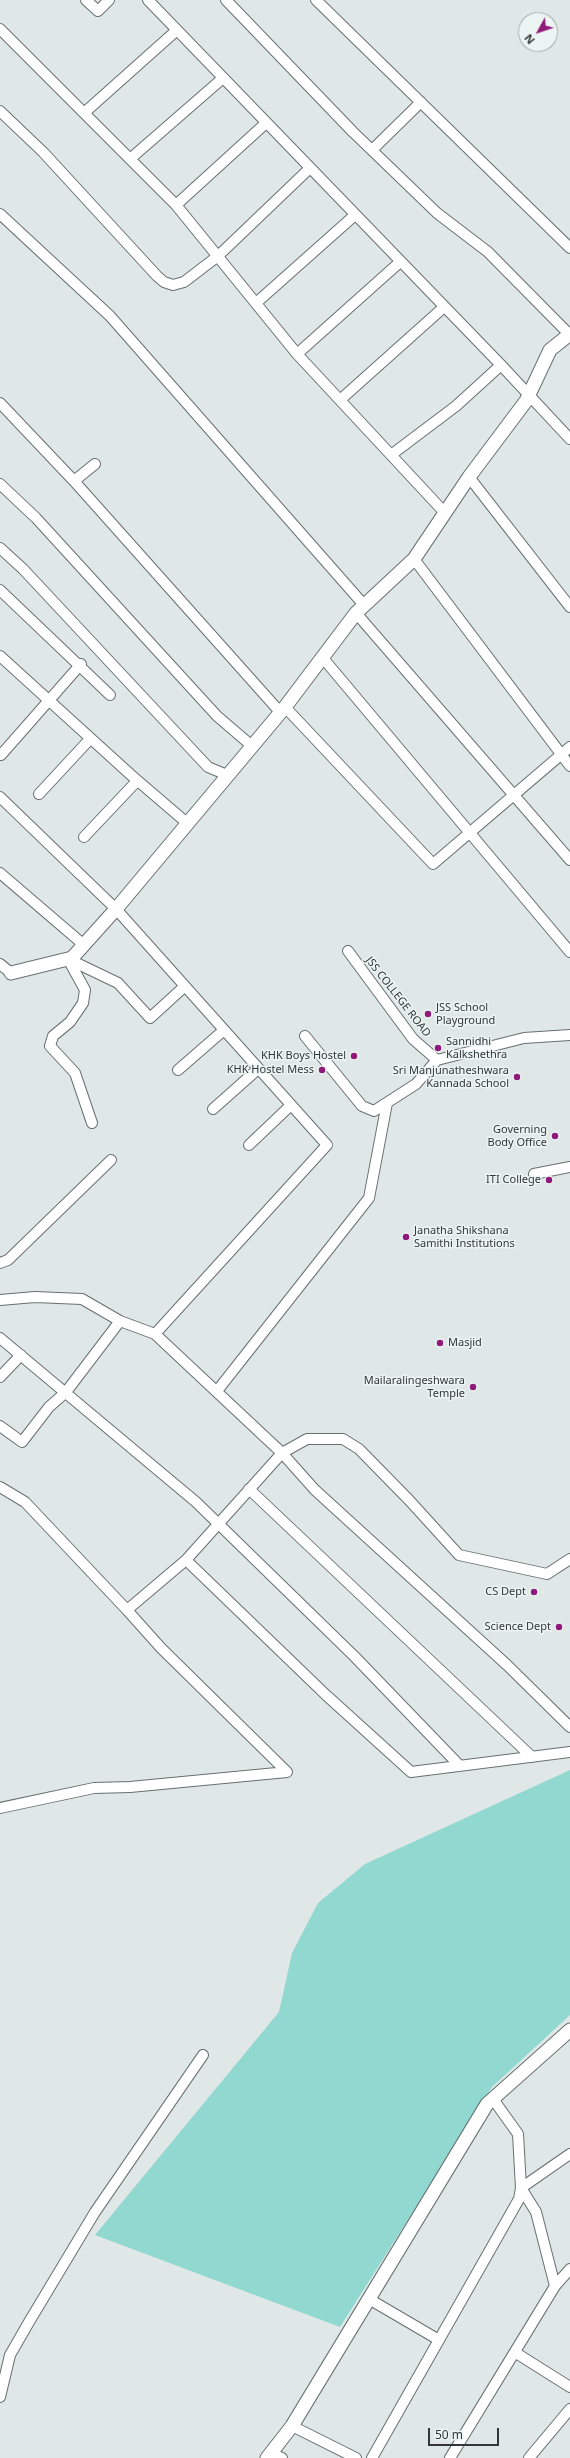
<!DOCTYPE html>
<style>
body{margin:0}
#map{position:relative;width:570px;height:2458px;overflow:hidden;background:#dfe8e7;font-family:"Noto Sans",sans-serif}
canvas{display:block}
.north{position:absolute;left:518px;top:12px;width:40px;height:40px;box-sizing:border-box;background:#ecf5f4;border:1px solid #a2a9a8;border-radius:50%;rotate:230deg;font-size:11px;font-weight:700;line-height:16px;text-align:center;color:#333636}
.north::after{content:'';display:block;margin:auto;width:14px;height:18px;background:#901a79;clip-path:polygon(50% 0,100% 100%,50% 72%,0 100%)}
.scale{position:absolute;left:428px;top:2428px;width:71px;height:18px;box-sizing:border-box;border:2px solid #333636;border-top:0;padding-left:5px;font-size:12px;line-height:14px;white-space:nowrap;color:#333636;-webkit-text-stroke:3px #ecf5f4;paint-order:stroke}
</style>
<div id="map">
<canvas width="570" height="2458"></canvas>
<div class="north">N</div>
<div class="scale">50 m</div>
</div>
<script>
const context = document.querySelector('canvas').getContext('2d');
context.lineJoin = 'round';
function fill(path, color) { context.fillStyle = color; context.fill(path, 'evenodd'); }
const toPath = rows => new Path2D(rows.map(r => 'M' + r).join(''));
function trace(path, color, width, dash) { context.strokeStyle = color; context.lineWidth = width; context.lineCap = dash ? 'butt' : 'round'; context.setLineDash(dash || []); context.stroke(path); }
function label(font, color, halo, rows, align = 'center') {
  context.font = font + ' "Noto Sans",sans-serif'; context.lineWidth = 3; context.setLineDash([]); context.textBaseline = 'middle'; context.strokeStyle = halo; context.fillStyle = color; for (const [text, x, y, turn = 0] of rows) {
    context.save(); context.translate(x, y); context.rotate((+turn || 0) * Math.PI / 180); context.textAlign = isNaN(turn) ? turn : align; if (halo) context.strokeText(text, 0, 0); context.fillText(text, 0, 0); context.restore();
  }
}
fill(toPath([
 [570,1770,570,2015,492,2087,340,2327,95,2235,279,2012,292,1953,318,1903,365,1864]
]), '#91d8d0');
const minor = toPath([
 [86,0,98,11,109,0],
 [148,0,501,365,570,439],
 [226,0,353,132,437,213,488,252,570,335],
 [316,0,570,248],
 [0,29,176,205,297,354,445,513],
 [0,111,43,152,157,276,164,282,173,285,184,282,218,256,310,168],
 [84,113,177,30],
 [372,150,421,102],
 [130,159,223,78],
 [176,205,266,123],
 [0,214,110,316,364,605],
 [256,303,355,215],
 [297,354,400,262],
 [340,400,444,307],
 [0,403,74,481,280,712],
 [391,455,456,406,501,365],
 [469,477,570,607],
 [74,481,95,464],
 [0,484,36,518,217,716,252,746],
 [0,548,23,569,208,767,227,775],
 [414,559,570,766],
 [0,590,110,695],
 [356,613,570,860],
 [0,656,131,775,187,823],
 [322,657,570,952],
 [285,707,433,864,570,747],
 [1,755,81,664],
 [39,794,90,739],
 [0,797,116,909,327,1145,155,1334],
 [84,837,137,781],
 [0,873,84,945],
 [348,951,413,1039,437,1060,524,1038,570,1035],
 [68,959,85,990,83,1003,70,1022,53,1036,50,1046,75,1073,92,1123],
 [68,959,118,983,150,1018,185,986],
 [0,964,11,973],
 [305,1036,362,1106,374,1111,416,1084,437,1060],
 [178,1070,224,1030],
 [213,1109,258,1069],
 [249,1145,291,1105],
 [534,1174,570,1167],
 [0,1263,8,1260,111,1160],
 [0,1300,35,1297,82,1299,120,1321],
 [0,1338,196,1502,355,1657,460,1766],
 [0,1377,21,1355],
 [217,1391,369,1198,387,1103],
 [0,1426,22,1442,49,1407,66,1392,120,1321,155,1334,282,1453,315,1490,507,1665,570,1727],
 [0,1487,25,1502,127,1610],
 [249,1489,532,1757],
 [570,1559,547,1574,459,1555,409,1500,359,1449,343,1439,307,1439,282,1453,186,1560,326,1695,411,1772,570,1752],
 [0,1808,94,1788,130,1787,287,1772,161,1648,127,1610,186,1560],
 [555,2286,570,2269],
 [369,2299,439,2340],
 [516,2353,570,2387],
 [0,2397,10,2355,29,2322,95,2212,203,2055],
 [292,2426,356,2458],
 [271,2453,282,2458],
 [372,2458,519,2199,521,2188,518,2134,493,2099],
 [450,2458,555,2286,536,2212,521,2188,570,2154],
 [529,2458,570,2409]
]);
const tertiary = toPath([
 [11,973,72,958,116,909,285,707,356,613,414,559,469,477,526,401,550,350,570,334],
 [267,2458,292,2426,487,2104,570,2030]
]);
trace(minor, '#68706f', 12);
trace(tertiary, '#68706f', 15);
trace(minor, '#fff', 10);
trace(tertiary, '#fff', 13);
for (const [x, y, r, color] of [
 [428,1014,4,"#901a79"],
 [438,1048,4,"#901a79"],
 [354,1056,4,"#901a79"],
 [322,1070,4,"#901a79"],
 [517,1077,4,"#901a79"],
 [555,1136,4,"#901a79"],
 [549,1180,4,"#901a79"],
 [406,1237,4,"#901a79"],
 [440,1343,4,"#901a79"],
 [473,1387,4,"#901a79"],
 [534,1592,4,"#901a79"],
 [559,1627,4,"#901a79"]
]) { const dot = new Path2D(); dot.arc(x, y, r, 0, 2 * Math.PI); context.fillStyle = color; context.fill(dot); trace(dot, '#ecf5f4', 1.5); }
label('11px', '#333636', '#ecf5f4', [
 ["JSS COLLEGE ROAD",398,997,52]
]);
label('11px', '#333636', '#ecf5f4', [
 ["JSS School",436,1008,"left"],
 ["Playground",436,1021,"left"],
 ["Sannidhi",446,1042,"left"],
 ["Kalkshethra",446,1055,"left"],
 ["KHK Boys Hostel",346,1056],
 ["KHK Hostel Mess",314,1070],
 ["Sri Manjunatheshwara",509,1071],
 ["Kannada School",509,1084],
 ["Governing",547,1130],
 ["Body Office",547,1143],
 ["ITI College",541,1180],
 ["Janatha Shikshana",414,1231,"left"],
 ["Samithi Institutions",414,1244,"left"],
 ["Masjid",448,1343,"left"],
 ["Mailaralingeshwara",465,1381],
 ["Temple",465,1394],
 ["CS Dept",526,1592],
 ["Science Dept",551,1627]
], 'right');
</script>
